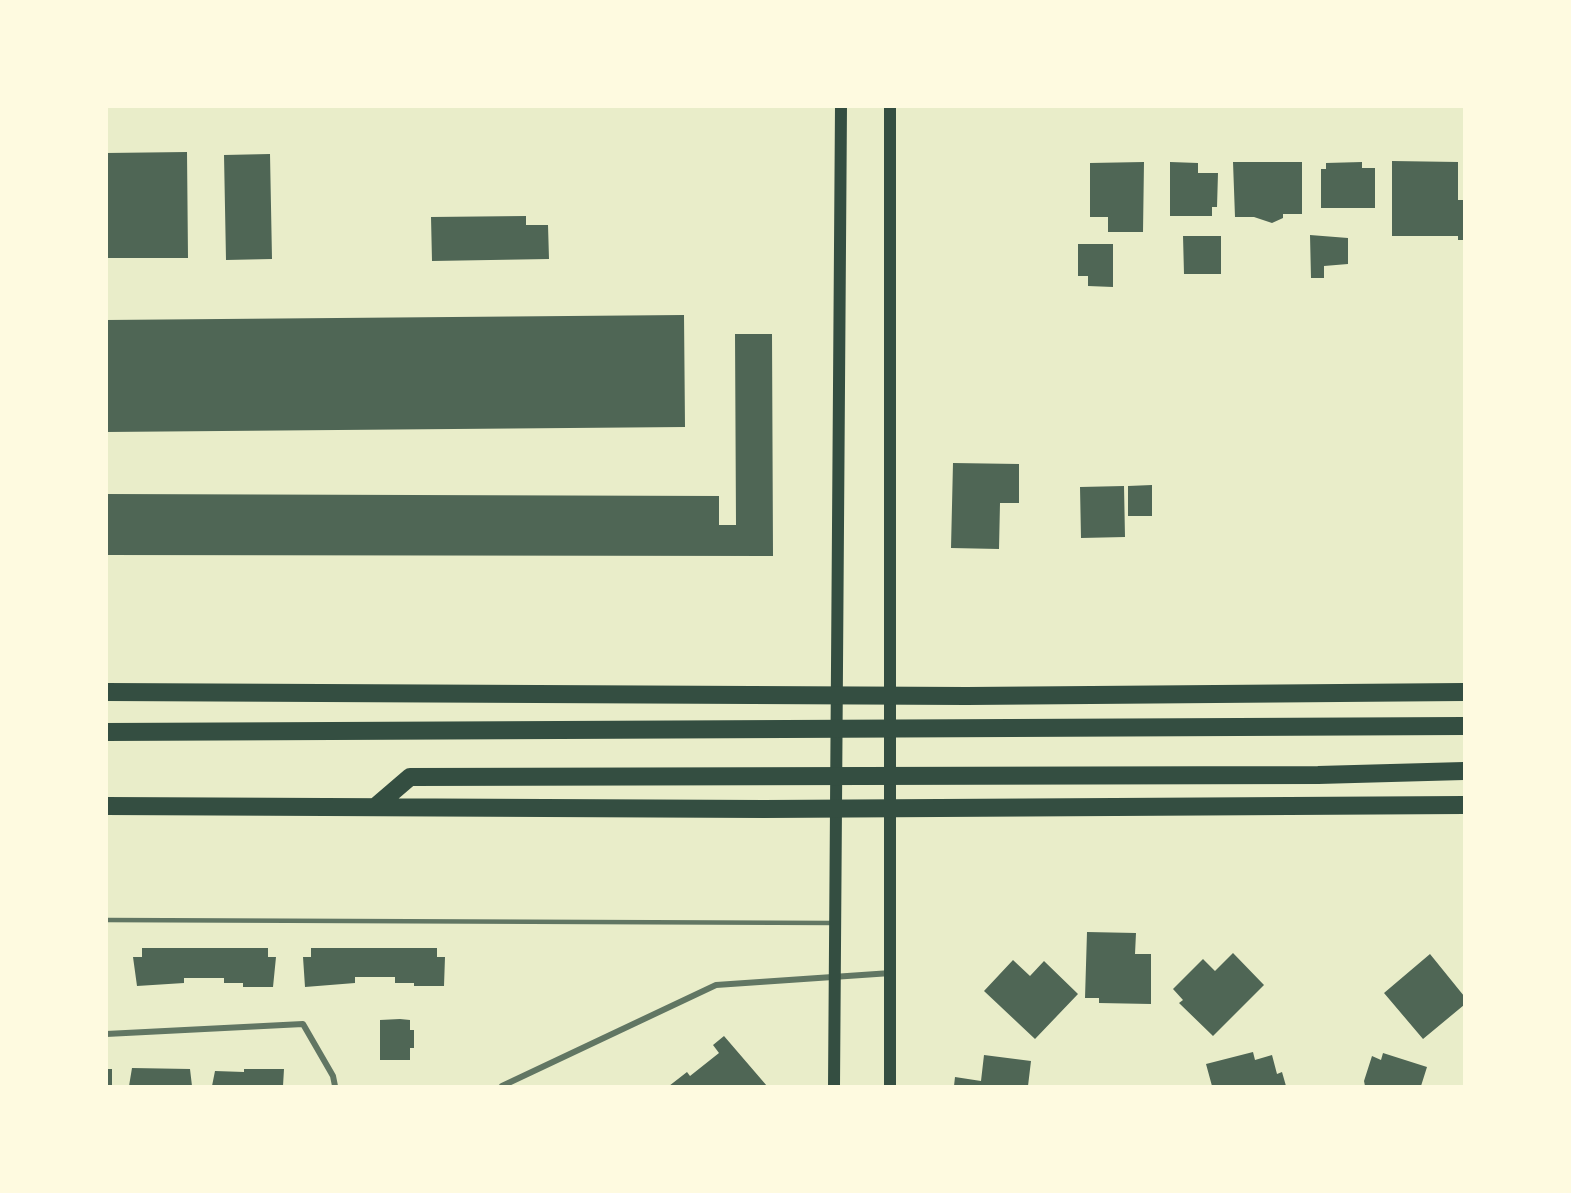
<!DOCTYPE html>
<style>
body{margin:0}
#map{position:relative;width:1571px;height:1193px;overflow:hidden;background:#e9edc9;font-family:"Open Sans",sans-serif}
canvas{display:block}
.frame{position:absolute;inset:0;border:108px solid #fefae0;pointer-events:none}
</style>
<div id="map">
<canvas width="1571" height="1193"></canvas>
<div class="frame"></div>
</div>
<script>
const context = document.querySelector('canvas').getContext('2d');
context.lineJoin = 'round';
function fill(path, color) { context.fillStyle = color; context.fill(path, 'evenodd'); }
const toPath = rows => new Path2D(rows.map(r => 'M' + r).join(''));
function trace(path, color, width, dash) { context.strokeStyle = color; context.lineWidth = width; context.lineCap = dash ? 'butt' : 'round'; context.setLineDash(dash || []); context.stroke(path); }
fill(toPath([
 [187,152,188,258,106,258,106,153],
 [270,154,272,259,226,260,224,155],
 [1392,161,1458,162,1458,200,1464,200,1464,240,1458,240,1458,236,1392,236],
 [1144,162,1143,232,1108,232,1108,217,1090,217,1090,163],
 [1170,162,1198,163,1198,173,1218,173,1217,207,1212,207,1212,216,1170,216],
 [1233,162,1302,162,1302,214,1283,214,1283,218,1272,223,1254,217,1235,217],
 [1362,162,1362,168,1375,168,1375,208,1321,208,1321,169,1326,169,1326,163],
 [526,216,526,225,548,225,549,259,432,261,431,217],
 [1310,235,1348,238,1348,264,1324,266,1324,278,1311,278],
 [1183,236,1221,236,1221,274,1184,274],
 [1078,244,1113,244,1113,287,1088,286,1088,276,1078,276],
 [684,315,685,427,106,432,106,320],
 [735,334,772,334,773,556,106,555,106,494,719,496,719,525,736,525],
 [953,463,1019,464,1019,503,1000,503,999,549,951,548],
 [1152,485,1152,516,1128,516,1128,486],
 [1124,486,1125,537,1081,538,1080,487],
 [1087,932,1136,933,1135,954,1151,954,1151,1004,1099,1003,1099,998,1085,998],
 [142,948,268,948,268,957,276,957,273,987,243,987,243,983,224,983,224,978,184,978,184,983,137,986,133,957,142,957],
 [311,948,437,948,437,957,445,957,444,986,414,986,414,983,395,983,395,977,355,977,355,983,305,987,303,957,311,957],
 [1233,953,1264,985,1213,1036,1179,1003,1183,1000,1173,989,1203,959,1215,971],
 [1430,954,1464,996,1464,1005,1423,1039,1384,993],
 [1013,960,1030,976,1044,961,1078,994,1035,1039,984,991],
 [400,1019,410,1020,410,1030,414,1030,414,1048,410,1048,410,1060,380,1060,380,1020],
 [724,1036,767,1086,669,1086,687,1072,690,1076,719,1053,713,1045],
 [1253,1052,1255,1060,1272,1055,1277,1074,1282,1072,1286,1086,1212,1086,1206,1064],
 [1383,1053,1427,1067,1421,1086,1365,1086,1364,1081,1372,1056,1381,1060],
 [984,1055,1031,1061,1028,1086,954,1086,955,1077,981,1081],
 [132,1068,190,1069,192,1086,129,1086],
 [106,1069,112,1069,112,1086,106,1086],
 [244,1069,284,1069,283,1086,212,1086,215,1071,244,1072]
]), '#4f6655');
trace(toPath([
 [106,920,834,923]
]), '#617663', 4.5);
trace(toPath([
 [106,1034,303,1024,333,1076,335,1086],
 [502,1086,716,985,891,973]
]), '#617663', 6);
trace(toPath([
 [890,106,890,1086],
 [834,1086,841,106]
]), '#344e41', 12);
trace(toPath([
 [106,692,967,696,1464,692],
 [106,732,1464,726],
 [106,806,764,809,1464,805],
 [375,807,410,777,1318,775,1464,771]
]), '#344e41', 18);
</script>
